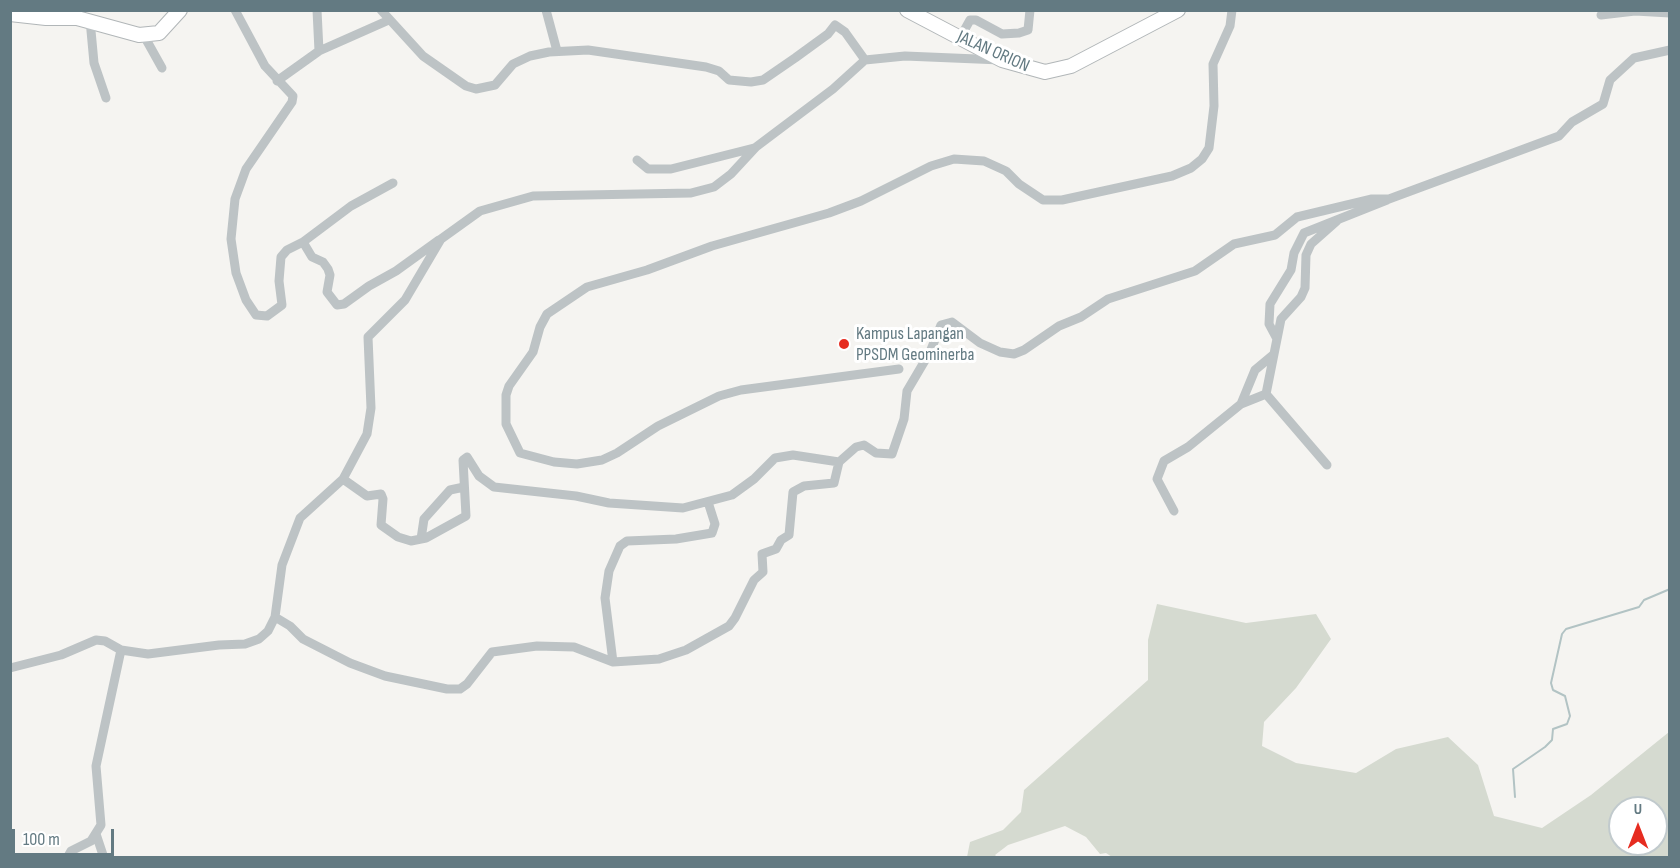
<!DOCTYPE html>
<style>
body{margin:0}
#map{position:relative;width:1680px;height:868px;overflow:hidden;background:#f5f4f1;font-family:"Sofia Sans Condensed",sans-serif}
canvas{display:block}
.frame{position:absolute;inset:0;border:12px solid #637a82;pointer-events:none}
.north{position:absolute;left:1608px;top:796px;width:60px;height:60px;box-sizing:border-box;background:#fff;border:2px solid #c1cacd;border-radius:50%;rotate:0deg;font-size:16px;font-weight:700;line-height:24px;text-align:center;color:#637a82}
.north::after{content:'';display:block;margin:auto;width:21px;height:27px;background:#e62c20;clip-path:polygon(50% 0,100% 100%,50% 72%,0 100%)}
.scale{position:absolute;left:12px;top:829px;width:102px;height:27px;box-sizing:border-box;border:3px solid #637a82;border-top:0;padding-left:8px;font-size:18px;line-height:21px;white-space:nowrap;color:#637a82;-webkit-text-stroke:4px #fff;paint-order:stroke}
</style>
<div id="map">
<canvas width="1680" height="868"></canvas>
<div class="frame"></div>
<div class="north">U</div>
<div class="scale">100 m</div>
</div>
<script>
const context = document.querySelector('canvas').getContext('2d');
context.lineJoin = 'round';
function fill(path, color) { context.fillStyle = color; context.fill(path, 'evenodd'); }
const toPath = rows => new Path2D(rows.map(r => 'M' + r).join(''));
function trace(path, color, width, dash) { context.strokeStyle = color; context.lineWidth = width; context.lineCap = dash ? 'butt' : 'round'; context.setLineDash(dash || []); context.stroke(path); }
function label(font, color, halo, rows, align = 'center') {
  context.font = font + ' "Sofia Sans Condensed",sans-serif'; context.lineWidth = 6; context.setLineDash([]); context.textBaseline = 'middle'; context.strokeStyle = halo; context.fillStyle = color; for (const [text, x, y, turn = 0] of rows) {
    context.save(); context.translate(x, y); context.rotate((+turn || 0) * Math.PI / 180); context.textAlign = isNaN(turn) ? turn : align; if (halo) context.strokeText(text, 0, 0); context.fillText(text, 0, 0); context.restore();
  }
}
fill(toPath([
 [1157,604,1246,623,1316,614,1331,639,1296,688,1264,722,1262,746,1296,763,1356,773,1396,749,1448,737,1478,765,1494,816,1542,828,1591,795,1669,732,1669,857,1112,857,1106,853,1100,854,1086,837,1065,826,1008,845,995,855,997,857,967,857,970,842,1003,830,1021,812,1024,790,1148,680,1148,640],
 [1620,808,1656,808,1656,844,1620,844]
]), '#d5dad0');
trace(toPath([
 [1515,797,1513,769,1545,747,1552,740,1553,729,1567,724,1570,716,1565,696,1553,690,1551,683,1562,634,1566,629,1639,607,1644,600,1670,589]
]), '#b2c3c4', 2);
const highway = toPath([
 [907,10,1002,60,1045,72,1071,66,1178,10],
 [10,14,46,18,77,18,139,35,159,33,180,10]
]);
trace(highway, '#b1b6b8', 16);
trace(toPath([
 [235,10,265,66,293,96,292,102,246,169,235,199,231,239,236,273,246,300,256,315,267,316,282,305,279,281,281,257,287,250,303,242,351,206,393,183],
 [317,10,319,51],
 [381,10,423,56,466,86,476,89,495,85,513,64,530,56,549,52,588,50,706,67,719,71,729,80,751,82,763,80,795,58,828,34,835,25,845,32,865,60],
 [546,10,557,51],
 [1601,15,1635,11,1670,13],
 [90,20,94,63,106,98],
 [143,34,162,68],
 [960,38,970,20,976,20,1002,34,1019,33,1028,30,1030,10],
 [277,81,319,51,389,20],
 [637,160,648,169,671,169,754,148],
 [303,242,312,257,323,262,328,269,330,275,327,292,337,305,344,304,369,286,396,271,439,240],
 [1277,339,1269,324,1270,304,1291,270,1294,253,1304,233,1387,200],
 [899,369,741,390,719,396,658,426,617,453,602,460,577,464,554,462,520,453,506,424,506,395,509,386,533,352,540,327,547,314,587,287,647,270,712,246,829,213,861,201,931,166,954,159,984,161,1006,171,1019,184,1043,200,1062,200,1172,176,1191,168,1202,159,1209,148,1214,106,1213,64,1230,26,1232,10],
 [1241,404,1255,370,1273,355],
 [1327,465,1266,394,1281,319,1301,297,1305,288,1306,255,1311,244,1337,221],
 [343,479,367,496,381,494,383,499,381,525,398,537,411,541,426,538,466,516,463,460,467,457,479,476,494,487,576,496,609,503,683,508,732,495,754,479,775,458,793,455,839,462],
 [1174,511,1157,479,1164,461,1188,447,1241,404,1266,394],
 [421,539,424,519,450,490,464,487],
 [275,617,290,626,303,639,350,663,385,676,447,689,460,689,467,684,492,652,537,646,574,647,613,662,659,659,686,650,729,626,735,618,754,580,763,572,762,554,776,549,781,540,789,535,793,492,804,486,834,483,839,462,856,447,864,445,876,453,892,454,904,419,907,391,930,352,941,325,952,322,980,343,1000,352,1014,354,1024,350,1059,326,1081,317,1108,299,1195,271,1234,244,1275,235,1297,217,1372,199,1389,199,1559,136,1572,122,1603,104,1610,80,1634,58,1670,50],
 [613,662,605,598,609,571,620,546,627,541,676,539,712,533,715,524,708,502],
 [10,668,61,655,96,640,105,641,121,650,148,654,219,645,245,644,259,639,268,631,275,617,282,565,300,518,343,479,367,434,371,408,368,337,405,300,441,239,480,211,533,196,691,193,714,187,731,174,756,147,833,89,865,60,905,56,1001,60],
 [96,834,104,858],
 [67,858,71,851,91,841,101,825,96,766,121,650]
]), '#bdc3c5', 9);
trace(highway, '#fff', 14);
for (const [x, y, r, color] of [
 [844,344,6,"#e62c20"]
]) { const dot = new Path2D(); dot.arc(x, y, r, 0, 2 * Math.PI); context.fillStyle = color; context.fill(dot); trace(dot, '#fff', 2); }
label('18px', '#637a82', '#fff', [
 ["JALAN ORION",993,52,24]
]);
label('18px', '#637a82', '#fff', [
 ["Kampus Lapangan",856,334],
 ["PPSDM Geominerba",856,355]
], 'left');
</script>
